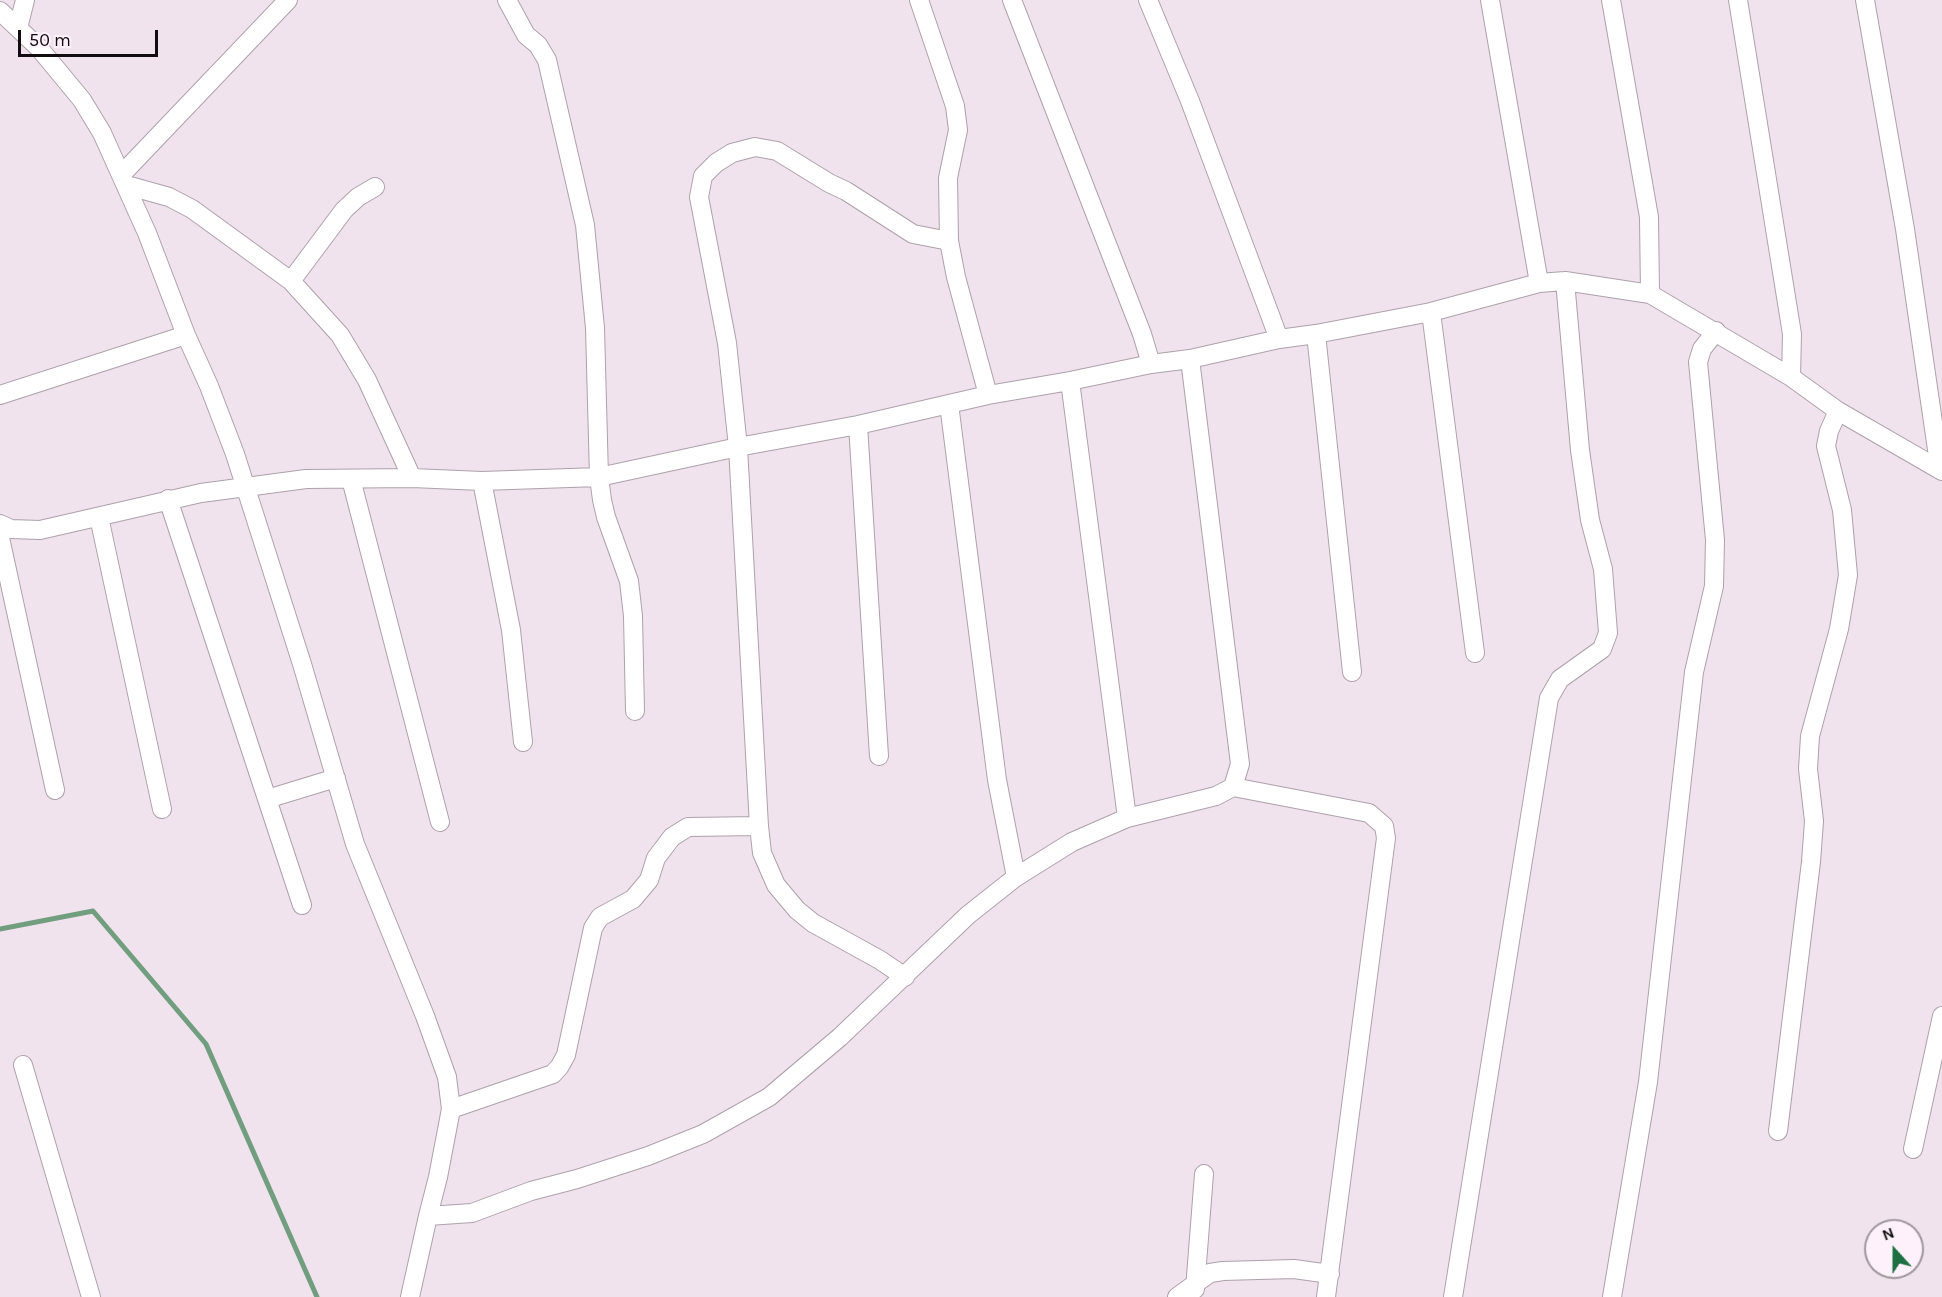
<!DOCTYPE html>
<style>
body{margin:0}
#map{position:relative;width:1942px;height:1297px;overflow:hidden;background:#f1e3ee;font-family:Karla,sans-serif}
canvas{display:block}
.north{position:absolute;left:1864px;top:1219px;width:60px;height:60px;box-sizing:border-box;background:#fef1fb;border:2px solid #a0969d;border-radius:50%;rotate:339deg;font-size:16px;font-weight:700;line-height:24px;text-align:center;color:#120d11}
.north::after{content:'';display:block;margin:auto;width:21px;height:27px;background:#1c7041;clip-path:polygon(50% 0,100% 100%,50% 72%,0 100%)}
.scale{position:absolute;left:18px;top:30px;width:140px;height:27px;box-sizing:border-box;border:3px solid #120d11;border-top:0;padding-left:8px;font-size:18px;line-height:21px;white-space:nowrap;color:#120d11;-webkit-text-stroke:4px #fef1fb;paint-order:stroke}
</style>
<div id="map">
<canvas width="1942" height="1297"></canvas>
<div class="north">N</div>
<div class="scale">50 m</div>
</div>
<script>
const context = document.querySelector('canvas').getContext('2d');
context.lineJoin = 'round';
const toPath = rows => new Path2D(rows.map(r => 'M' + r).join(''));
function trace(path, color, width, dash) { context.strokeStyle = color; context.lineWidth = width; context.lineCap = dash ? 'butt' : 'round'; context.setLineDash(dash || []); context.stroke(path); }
trace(toPath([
 [0,929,93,911,206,1044,317,1297]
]), '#729e80', 5);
const minor = toPath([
 [507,0,526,35,538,45,547,60,585,225,595,328,599,477,602,500,606,517,629,581,633,616,635,711],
 [919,0,955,106,958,130,948,178,949,241,956,277,988,395],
 [1012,0,1142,334,1151,364],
 [1148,0,1190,101,1279,339],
 [1490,0,1539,283],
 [1611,0,1649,217,1650,294],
 [1738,0,1792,334,1791,377],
 [1865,0,1905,229,1940,470],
 [0,11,39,48,82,100,102,133,147,233,186,335,209,386,235,454,302,664,355,844,425,1016,447,1077,451,1109,438,1177,428,1216,410,1297],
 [18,28,25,0],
 [121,175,288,0],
 [126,185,169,197,192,209,291,281,340,335,367,380,412,478],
 [291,281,344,210,358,197,375,187],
 [1431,312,1475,653],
 [1316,334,1352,672],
 [1070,381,1127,818],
 [0,395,186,335],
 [949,404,997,780,1016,877],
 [858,425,879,756],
 [351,479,440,822],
 [482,481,511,630,523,742],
 [168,499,302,905],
 [99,517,162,809],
 [0,524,11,529,40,530,201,493,306,479,412,478,482,481,599,477,738,447,858,425,988,395,1070,381,1151,364,1190,359,1279,339,1316,334,1431,312,1539,283,1565,281,1650,294,1791,377,1838,411,1942,471],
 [0,538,55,790],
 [1233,787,1369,813,1384,826,1386,838,1326,1297],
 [267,799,336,778],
 [905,977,880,960,813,923,797,910,776,885,762,853,759,826,738,447,727,343,699,197,703,176,716,163,732,153,755,147,777,151,829,183,846,191,913,234,949,241],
 [23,1065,91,1297],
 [451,1109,553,1074,560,1066,566,1055,593,928,600,917,633,899,649,880,656,858,672,837,688,827,759,826],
 [1778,1131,1811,862,1814,821,1808,769,1810,736,1839,629,1848,575,1842,510,1826,446,1829,431,1838,411],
 [1913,1149,1942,1016],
 [428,1216,472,1213,531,1191,577,1179,648,1156,703,1134,769,1097,840,1037,968,915,1016,877,1072,842,1127,818,1216,796,1233,787,1240,764,1190,359],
 [1195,1289,1204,1174],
 [1177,1297,1210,1273,1223,1271,1294,1269,1330,1274],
 [1453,1297,1549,698,1560,679,1602,649,1608,633,1603,569,1590,520,1580,450,1565,281],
 [1612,1297,1648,1082,1694,672,1714,586,1715,540,1698,362,1702,349,1716,331]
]);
trace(minor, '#aea1ab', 20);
trace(minor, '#fff', 18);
</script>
